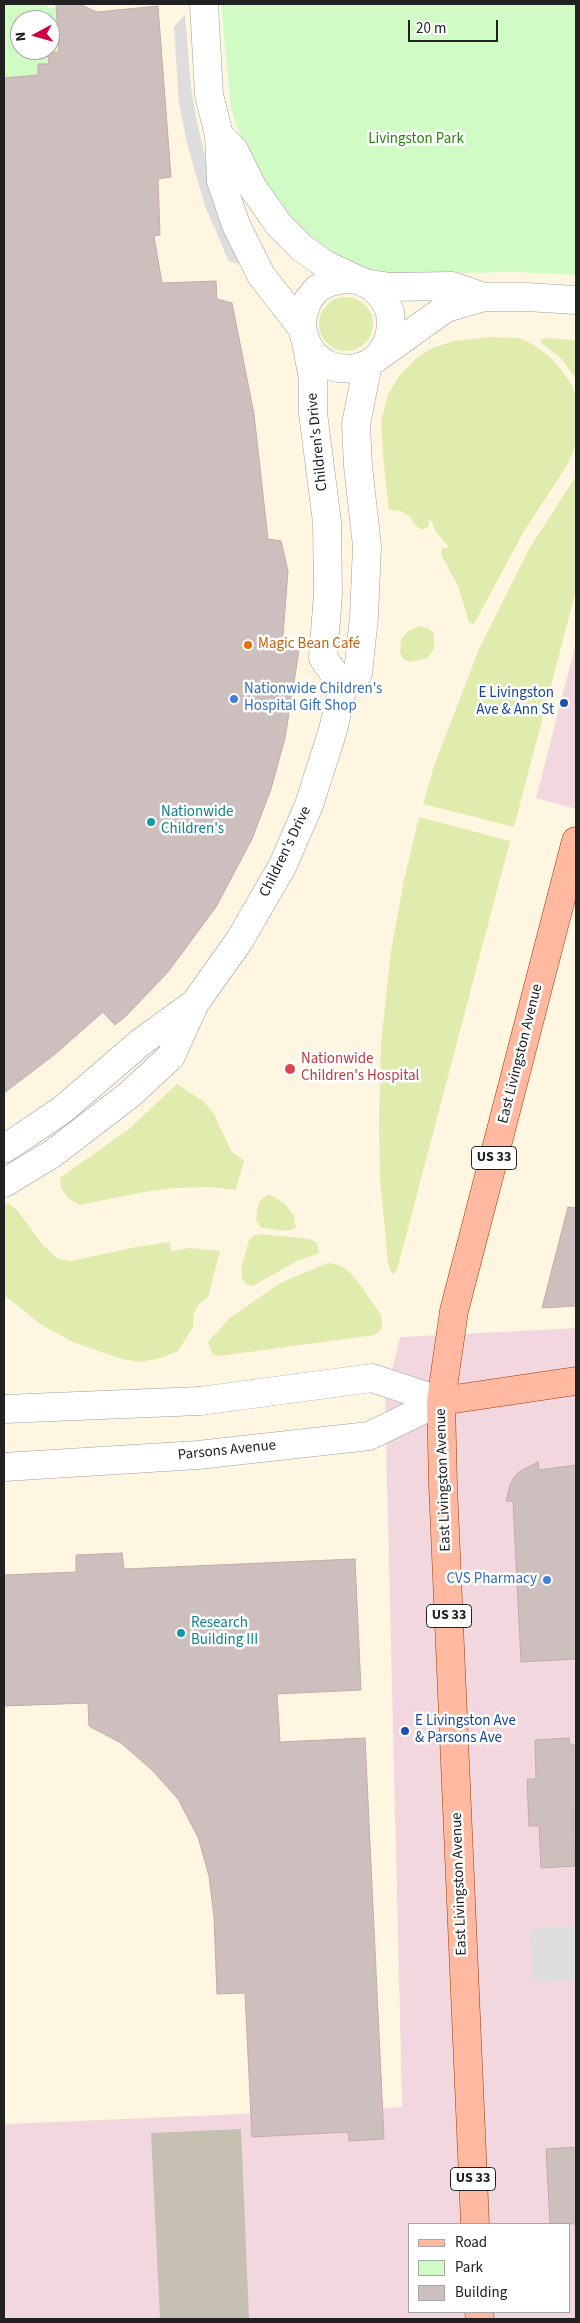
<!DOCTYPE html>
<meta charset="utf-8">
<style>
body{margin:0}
#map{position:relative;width:580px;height:2323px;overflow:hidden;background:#f1ebe7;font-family:"Source Sans 3",sans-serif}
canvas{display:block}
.frame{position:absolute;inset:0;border:5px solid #212121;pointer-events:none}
.legend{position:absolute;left:408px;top:2223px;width:162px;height:90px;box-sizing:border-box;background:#fff;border:1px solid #a6a6a6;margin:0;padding:6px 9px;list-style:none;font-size:15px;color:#212121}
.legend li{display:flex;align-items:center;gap:10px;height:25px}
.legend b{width:25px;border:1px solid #a6a6a6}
.north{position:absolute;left:10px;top:10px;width:50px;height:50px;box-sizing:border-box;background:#fff;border:1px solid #a6a6a6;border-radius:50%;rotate:264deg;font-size:14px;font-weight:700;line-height:20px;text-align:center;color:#212121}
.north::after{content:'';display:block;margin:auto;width:18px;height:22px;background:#d10040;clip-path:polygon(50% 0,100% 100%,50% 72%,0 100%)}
.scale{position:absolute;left:408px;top:20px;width:90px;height:22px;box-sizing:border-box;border:2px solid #212121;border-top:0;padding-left:6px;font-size:15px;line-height:18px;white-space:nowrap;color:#212121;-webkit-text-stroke:4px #fff;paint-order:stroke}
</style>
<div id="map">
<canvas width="580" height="2323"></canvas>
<div class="frame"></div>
<ul class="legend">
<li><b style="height:6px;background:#feb9a0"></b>Road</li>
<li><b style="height:14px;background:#d1fbc5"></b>Park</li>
<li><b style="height:14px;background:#cdbfbd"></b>Building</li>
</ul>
<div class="north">N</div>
<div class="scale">20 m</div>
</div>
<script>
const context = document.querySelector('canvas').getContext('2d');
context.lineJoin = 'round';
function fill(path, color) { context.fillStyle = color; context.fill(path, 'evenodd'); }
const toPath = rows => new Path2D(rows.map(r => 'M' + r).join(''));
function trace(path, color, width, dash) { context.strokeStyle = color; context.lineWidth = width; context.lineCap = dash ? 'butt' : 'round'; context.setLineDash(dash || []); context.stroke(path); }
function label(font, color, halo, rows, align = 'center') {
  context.font = font + ' "Source Sans 3",sans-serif'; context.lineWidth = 5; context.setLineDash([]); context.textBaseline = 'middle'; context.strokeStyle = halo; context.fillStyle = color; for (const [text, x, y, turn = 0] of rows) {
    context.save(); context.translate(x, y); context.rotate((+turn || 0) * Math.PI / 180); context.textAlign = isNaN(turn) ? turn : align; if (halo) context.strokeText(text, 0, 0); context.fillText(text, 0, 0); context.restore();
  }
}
fill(toPath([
 [576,642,576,809,536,798],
 [576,1328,576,2319,4,2319,4,2124,402,2107,385,1399,400,1337],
 [409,2224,569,2224,569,2312,409,2312]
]), '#f2d7de');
fill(toPath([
 [4,4,576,4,576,642,536,798,576,809,576,1328,400,1337,385,1399,402,2107,4,2124],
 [20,20,50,20,50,50,20,50]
]), '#fff6e2');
fill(toPath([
 [241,2129,249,2319,160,2319,151,2133]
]), '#c6c0b2');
fill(toPath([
 '319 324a27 27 0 1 1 54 0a27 27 0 1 1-54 0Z',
 [490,337,519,338,532,344,549,356,560,368,571,384,576,396,576,443,568,464,524,531,474,624,469,622,458,586,441,554,442,548,449,548,435,530,430,518,428,527,423,530,416,526,410,517,401,511,389,510,383,457,381,421,388,394,400,375,417,358,432,348,454,341],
 [546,338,576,340,576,379,561,358,542,344,540,340],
 [576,476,576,590,514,827,423,804,434,766,479,649,529,549],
 [420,626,429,629,434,634,434,649,427,658,410,662,403,659,400,652,401,639,408,631],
 [419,817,510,841,397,1270,392,1275,388,1263,380,1179,379,1121,381,1043,391,951,404,880],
 [177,1084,203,1101,214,1114,231,1151,244,1161,236,1190,210,1187,175,1188,149,1191,79,1205,68,1198,61,1188,60,1178,129,1129],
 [266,1195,271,1195,285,1204,294,1216,296,1228,286,1231,262,1228,259,1225,256,1220,257,1210,260,1201],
 [8,1203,17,1210,43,1245,58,1259,71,1261,136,1247,170,1242,171,1251,190,1248,220,1251,208,1297,199,1304,194,1313,193,1327,178,1351,161,1358,140,1362,122,1359,73,1342,42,1325,4,1295,4,1206],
 [261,1234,310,1239,317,1243,319,1253,297,1261,253,1286,246,1284,242,1278,241,1269,249,1240,253,1236],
 [328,1263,336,1264,345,1268,355,1278,381,1315,382,1328,375,1335,220,1356,213,1355,208,1342,230,1318,280,1283]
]), '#dfecad');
fill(toPath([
 [4,4,47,4,47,8,56,8,59,52,49,64,38,65,38,75,4,78],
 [20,20,50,20,50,50,20,50],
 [221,4,576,4,576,275,514,272,462,273,409,278,359,269,324,250,289,223,251,167,231,109]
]), '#d1fbc5');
fill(toPath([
 [185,15,191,88,196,117,209,174,242,264,229,262,205,206,187,143,179,103,174,27],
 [576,1927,576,1980,533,1982,530,1929]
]), '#ddd');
const building = toPath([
 [56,4,79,4,97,12,158,6,171,177,158,179,160,235,154,236,162,283,216,281,217,299,232,303,254,414,268,539,281,541,288,571,282,648,299,651,285,738,271,789,252,839,216,907,168,972,126,1016,115,1025,103,1012,54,1055,4,1093,4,78,38,75,38,64,49,64,48,53,59,52,56,4],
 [568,1207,576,1208,576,1306,542,1308,568,1207],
 [538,1462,539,1470,576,1465,576,1659,521,1662,513,1501,506,1501,510,1485,514,1477,519,1472,538,1462],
 [122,1553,124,1569,355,1559,361,1690,277,1694,280,1742,365,1738,384,2139,349,2141,348,2132,252,2137,245,1993,217,1994,214,1917,209,1876,198,1837,178,1799,152,1770,121,1743,89,1726,88,1703,4,1706,4,1575,76,1572,76,1555,122,1553],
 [569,1738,570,1745,576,1745,575,1866,541,1868,539,1826,529,1826,527,1779,536,1779,535,1740,569,1738],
 [576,2147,576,2224,550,2224,546,2149,576,2147]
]);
fill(building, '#cdbfbd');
trace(building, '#c4ada9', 1);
const minor = toPath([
 [204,4,209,95,219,135,221,181,236,225,261,275,302,328],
 [219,135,234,150,253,188,279,225,302,248,326,265,358,280],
 [364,283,390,287,452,286,484,297],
 [306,342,313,379,313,413,327,522,328,594,323,658,343,686],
 [380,354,388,342,391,327,390,311,383,298,373,287,359,280,344,279,330,282,317,289,308,300,303,314,302,328,306,342,313,354,325,364,338,368,354,369,368,364,446,308,484,297,526,297,576,300],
 [4,1149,62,1110,141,1042,195,1003,239,941,282,867,309,805,333,730,343,686,358,673,364,617,367,546,358,466,356,424,368,364],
 [4,1183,52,1154,129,1095,168,1059,171,1056,195,1003],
 [4,1409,200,1401,372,1378,441,1401],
 [4,1467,198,1455,369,1436,441,1401]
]);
const major = toPath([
 [441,1401,576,1381],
 [475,2224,443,1485,441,1401,454,1311,576,841],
 [479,2312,480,2319]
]);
trace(minor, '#9e9e9e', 29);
trace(major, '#9d3a00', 29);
trace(minor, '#fff', 28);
trace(major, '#feb9a0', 28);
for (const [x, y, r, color] of [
 [248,645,5,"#e8710a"],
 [234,699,5,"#3f7fe0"],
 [564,703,5,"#1a4fb4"],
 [151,822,5,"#0f9aa8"],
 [290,1069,6,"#e0444e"],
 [547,1580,5,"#3f7fe0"],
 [181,1633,5,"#0f9aa8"],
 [405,1731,5,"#1a4fb4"]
]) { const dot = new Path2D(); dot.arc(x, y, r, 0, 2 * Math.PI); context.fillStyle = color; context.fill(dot); trace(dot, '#fff', 2); }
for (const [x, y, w] of [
 [494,1158,45],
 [449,1616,45],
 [473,2179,45]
]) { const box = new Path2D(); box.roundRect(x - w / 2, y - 11.5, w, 23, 4); context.fillStyle = '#fff'; context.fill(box); trace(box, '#212121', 1); }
label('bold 14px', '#212121', null, [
 ["US 33",494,1158],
 ["US 33",449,1616],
 ["US 33",473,2179]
]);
label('15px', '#248409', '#fff', [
 ["Livingston Park",416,140]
]);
label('15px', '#212121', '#fff', [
 ["Children's Drive",318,442,-96],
 ["Children's Drive",286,852,-64],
 ["East Livingston Avenue",521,1054,-76],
 ["Parsons Avenue",227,1451,-6],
 ["East Livingston Avenue",444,1480,-92],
 ["East Livingston Avenue",460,1884,-92]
]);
label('15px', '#c56008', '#fff', [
 ["Magic Bean Café",258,645]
], 'left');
label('15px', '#366cbe', '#fff', [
 ["Nationwide Children's",244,690],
 ["Hospital Gift Shop",244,707],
 ["CVS Pharmacy",537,1580,"right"]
], 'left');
label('15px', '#164399', '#fff', [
 ["E Livingston",554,694],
 ["Ave & Ann St",554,711],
 ["E Livingston Ave",415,1722,"left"],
 ["& Parsons Ave",415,1739,"left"]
], 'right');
label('15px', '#0d838f', '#fff', [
 ["Nationwide",161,813],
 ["Children's",161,830],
 ["Research",191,1624],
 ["Building III",191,1641]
], 'left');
label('15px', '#be3a42', '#fff', [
 ["Nationwide",301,1060],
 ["Children's Hospital",301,1077]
], 'left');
</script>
